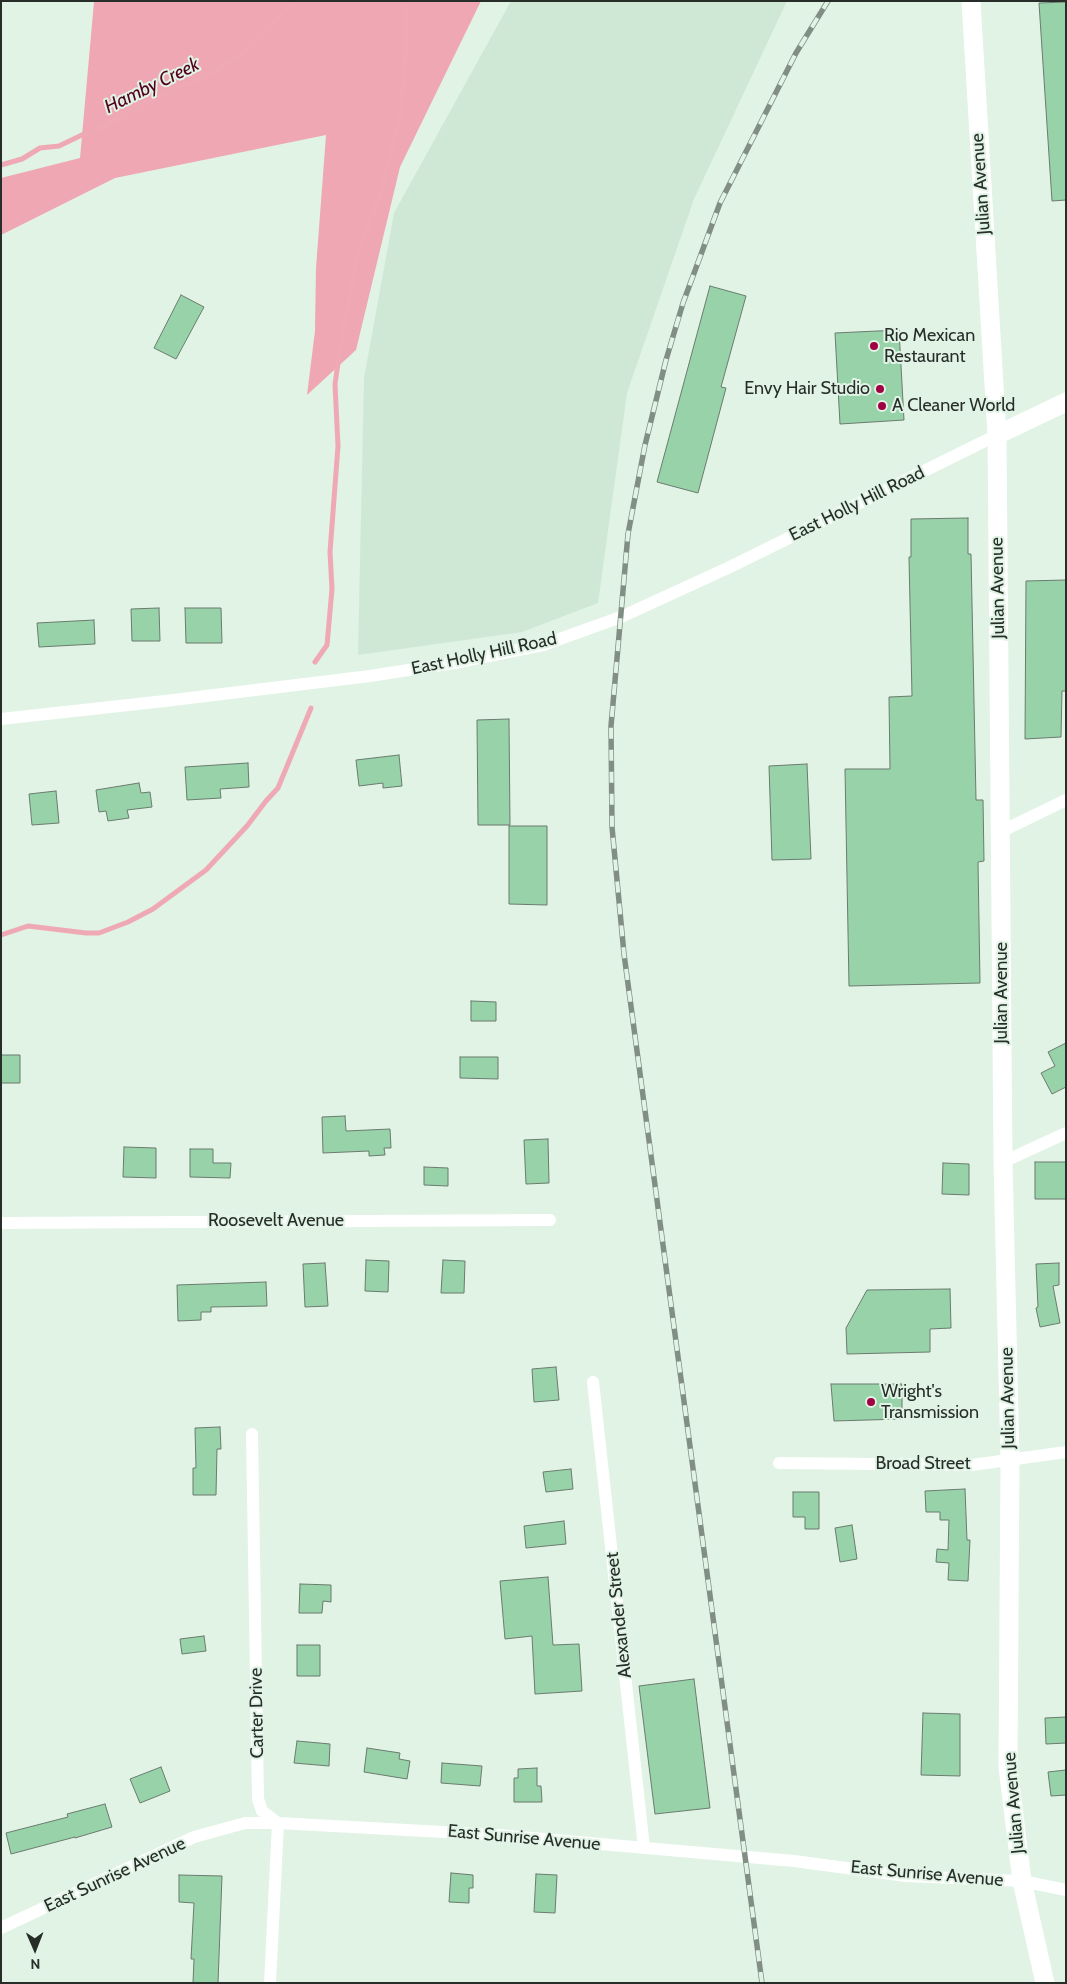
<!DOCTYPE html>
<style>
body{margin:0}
#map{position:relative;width:1067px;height:1984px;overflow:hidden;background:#e0f3e5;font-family:Cabin,sans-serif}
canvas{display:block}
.frame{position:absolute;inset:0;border:2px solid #272e29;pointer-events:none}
.north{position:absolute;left:10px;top:1924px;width:50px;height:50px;-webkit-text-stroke:4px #e0f3e5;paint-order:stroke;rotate:179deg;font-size:14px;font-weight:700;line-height:20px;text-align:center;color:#272e29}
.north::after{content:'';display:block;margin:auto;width:18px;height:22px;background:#272e29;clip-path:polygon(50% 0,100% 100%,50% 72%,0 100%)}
</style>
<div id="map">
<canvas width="1067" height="1984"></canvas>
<div class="frame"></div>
<div class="north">N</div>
</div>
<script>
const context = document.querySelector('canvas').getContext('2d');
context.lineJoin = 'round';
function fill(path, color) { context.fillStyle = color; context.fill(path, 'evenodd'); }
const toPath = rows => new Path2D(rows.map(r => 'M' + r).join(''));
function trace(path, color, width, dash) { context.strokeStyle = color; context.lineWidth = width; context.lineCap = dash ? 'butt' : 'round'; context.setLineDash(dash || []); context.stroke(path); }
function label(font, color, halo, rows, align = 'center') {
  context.font = font + ' Cabin,sans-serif'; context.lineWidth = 4; context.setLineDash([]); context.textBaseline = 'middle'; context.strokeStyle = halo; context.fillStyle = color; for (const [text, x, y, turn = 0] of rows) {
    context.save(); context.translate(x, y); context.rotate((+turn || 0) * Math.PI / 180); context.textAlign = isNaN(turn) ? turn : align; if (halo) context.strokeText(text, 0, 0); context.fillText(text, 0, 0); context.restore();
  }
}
fill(toPath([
 [511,1,787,1,694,199,627,393,598,603,522,632,358,655,364,378,394,213]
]), '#cfe8d5');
fill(toPath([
 [100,1,481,1,400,167,356,350,307,395,315,331,316,268,326,135,115,178,1,235,1,178,80,158,94,2]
]), '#eea7b3');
trace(toPath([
 [1,165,22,159,40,148,59,146,84,134,99,129,158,97,216,71,254,44,296,1],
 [315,662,327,645,332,589,330,552,338,446,335,384,344,322,347,316,350,291,358,254,381,191,401,110,405,61,405,1],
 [1,935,28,926,86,933,99,933,128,922,153,909,206,870,247,826,266,801,278,788,311,708]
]), '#efa9b5', 5);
const building = toPath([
 [1066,2,1066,200,1052,201,1039,3,1066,2],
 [710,286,746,296,721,387,726,388,698,493,657,482,710,286],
 [181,295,204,307,176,359,154,348,181,295],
 [899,330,904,420,840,424,835,333,899,330],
 [968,518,968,554,971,554,976,800,983,800,984,861,978,862,980,983,849,986,845,769,890,769,889,697,912,696,909,557,911,557,911,519,968,518],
 [1066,580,1066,691,1062,691,1061,737,1025,739,1026,581,1066,580],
 [159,608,160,641,132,641,131,609,159,608],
 [185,608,221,608,222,643,186,643,185,608],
 [94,620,95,644,39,647,37,623,94,620],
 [509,719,510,825,478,825,477,720,509,719],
 [399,755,402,786,383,788,383,783,359,786,356,760,399,755],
 [248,763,249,787,220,789,221,798,187,800,185,767,248,763],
 [807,764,811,859,772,860,769,766,807,764],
 [139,783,141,793,150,792,152,807,127,810,129,818,108,821,106,811,99,812,96,790,139,783],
 [56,791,59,823,32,825,29,794,56,791],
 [509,826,547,826,547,905,509,904,509,826],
 [471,1001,496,1002,496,1021,471,1021,471,1001],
 [1066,1043,1066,1087,1052,1094,1041,1073,1055,1066,1048,1052,1066,1043],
 [1,1055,20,1055,20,1083,1,1083,1,1055],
 [460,1057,498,1057,498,1079,460,1078,460,1057],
 [345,1116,346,1131,390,1129,391,1148,384,1148,385,1155,369,1156,369,1151,323,1153,322,1117,345,1116],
 [548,1139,549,1183,526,1184,524,1140,548,1139],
 [124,1147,156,1148,156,1178,123,1177,124,1147],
 [190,1149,213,1149,213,1163,231,1163,230,1178,190,1177,190,1149],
 [1035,1162,1066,1162,1066,1199,1035,1199,1035,1162],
 [943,1163,969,1164,969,1195,942,1194,943,1163],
 [424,1167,448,1168,448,1186,424,1185,424,1167],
 [366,1260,389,1261,388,1292,365,1291,366,1260],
 [443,1260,465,1261,464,1293,441,1293,443,1260],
 [325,1263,328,1306,305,1307,303,1264,325,1263],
 [1059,1263,1059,1285,1053,1286,1060,1323,1040,1327,1036,1308,1038,1307,1036,1264,1059,1263],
 [266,1282,267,1306,211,1307,211,1312,201,1312,201,1320,178,1321,177,1285,266,1282],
 [950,1289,951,1328,930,1329,930,1352,847,1354,846,1328,867,1290,950,1289],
 [556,1367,559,1400,534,1402,532,1369,556,1367],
 [831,1384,902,1384,902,1419,834,1421,831,1384],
 [220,1427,221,1449,217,1449,216,1495,193,1495,193,1468,196,1468,195,1428,220,1427],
 [571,1469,573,1489,546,1492,543,1472,571,1469],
 [965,1489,967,1540,970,1540,968,1581,948,1580,949,1563,936,1562,937,1549,948,1550,949,1520,940,1520,940,1512,926,1512,925,1491,965,1489],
 [793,1492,819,1492,819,1529,805,1529,805,1517,793,1517,793,1492],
 [564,1521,566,1544,526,1548,524,1526,564,1521],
 [852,1525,857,1559,840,1562,835,1528,852,1525],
 [548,1577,553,1645,579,1644,582,1691,535,1694,532,1636,505,1639,500,1581,548,1577],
 [300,1584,331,1585,331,1602,323,1601,322,1613,299,1613,300,1584],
 [204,1636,206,1651,182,1654,180,1639,204,1636],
 [297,1645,320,1645,320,1676,297,1676,297,1645],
 [694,1679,710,1808,655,1814,639,1686,694,1679],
 [923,1713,960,1714,960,1776,921,1775,923,1713],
 [1066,1717,1066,1743,1046,1744,1045,1718,1066,1717],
 [297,1741,330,1744,329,1766,294,1763,297,1741],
 [367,1748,400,1753,399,1759,410,1761,407,1779,364,1772,367,1748],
 [442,1763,482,1766,480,1786,441,1783,442,1763],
 [161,1767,170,1791,140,1803,130,1779,161,1767],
 [537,1768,537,1786,541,1786,542,1802,514,1802,514,1778,518,1778,518,1769,537,1768],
 [1066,1770,1066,1795,1051,1796,1048,1772,1066,1770],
 [105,1804,112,1827,75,1838,75,1837,11,1854,6,1833,68,1817,67,1814,105,1804],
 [451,1873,473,1875,473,1888,469,1888,469,1903,449,1902,451,1873],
 [536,1874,557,1875,555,1913,534,1912,536,1874],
 [179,1875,222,1876,218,1983,193,1983,194,1959,191,1959,194,1903,179,1902,179,1875]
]);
fill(building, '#97d2a8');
trace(building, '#6b7b6f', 1);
trace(toPath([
 [1,719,165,701,370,676,454,663,543,645,621,617,730,567,997,435],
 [1000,832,1066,800],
 [1003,1162,1066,1133],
 [1,1223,550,1220],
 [593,1382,644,1848],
 [252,1434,258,1799,262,1811,278,1823,270,1983],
 [779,1463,972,1465,1066,1452],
 [1,1928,194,1837,245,1823,278,1823,498,1835,794,1861,906,1876,1022,1881,1066,1890]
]), '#fff', 12);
trace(toPath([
 [971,1,997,435,1003,1162,1010,1459,1008,1767,1022,1881,1045,1983],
 [997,435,1066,402]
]), '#fff', 19);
const rail = toPath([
 [762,1983,624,954,612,827,611,726,628,534,645,445,666,360,683,303,720,203,796,53,828,1]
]);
trace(rail, '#818e84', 5.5);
trace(rail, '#e0f3e5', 4, [11]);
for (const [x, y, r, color] of [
 [874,346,5,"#9f0142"],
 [880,389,5,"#9f0142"],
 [882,406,5,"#9f0142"],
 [871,1402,5,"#9f0142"]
]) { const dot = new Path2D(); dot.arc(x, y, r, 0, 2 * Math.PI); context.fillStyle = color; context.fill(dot); trace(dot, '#e0f3e5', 2); }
label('18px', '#272e29', '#e0f3e5', [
 ["Julian Avenue",981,184,-94],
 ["East Holly Hill Road",857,504,-26],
 ["Julian Avenue",998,588,-91],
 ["East Holly Hill Road",484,654,-12],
 ["Julian Avenue",1002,993,-90],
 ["Roosevelt Avenue",276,1221],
 ["Julian Avenue",1008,1398,-91],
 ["Broad Street",923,1464],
 ["Alexander Street",619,1615,-96],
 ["Carter Drive",257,1713,-91],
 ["Julian Avenue",1014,1803,-95],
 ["East Sunrise Avenue",524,1838,5],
 ["East Sunrise Avenue",927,1874,5],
 ["East Sunrise Avenue",115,1875,-25]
]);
label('18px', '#272e29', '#e0f3e5', [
 ["Rio Mexican",884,336],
 ["Restaurant",884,357],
 ["Envy Hair Studio",870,389,"right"],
 ["A Cleaner World",892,406],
 ["Wright's",881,1392],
 ["Transmission",881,1413]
], 'left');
label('italic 19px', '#53001f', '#e0f3e5', [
 ["Hamby Creek",152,86,-26]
]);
</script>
